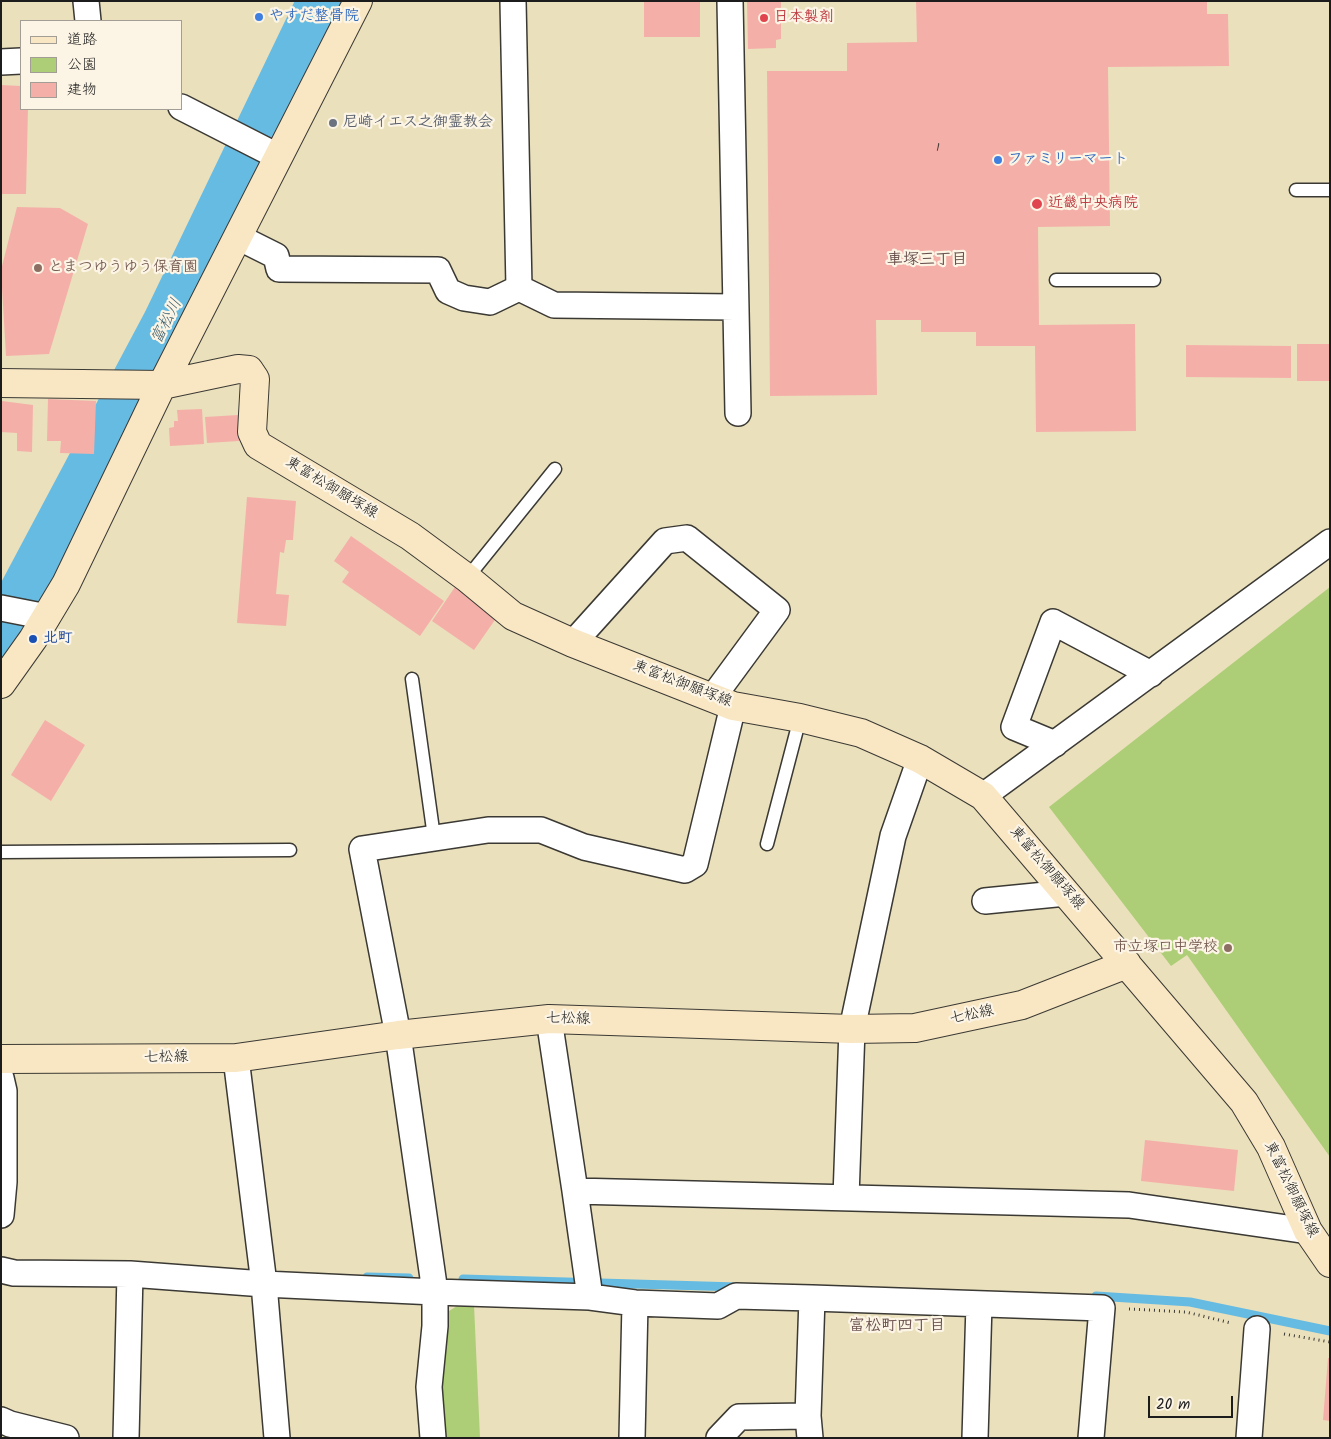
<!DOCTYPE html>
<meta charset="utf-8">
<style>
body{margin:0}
#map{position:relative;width:1331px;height:1439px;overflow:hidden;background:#eae0bc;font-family:Kalam,"Klee One",sans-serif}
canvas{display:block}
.frame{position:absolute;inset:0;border:2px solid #1c1c1c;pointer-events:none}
.legend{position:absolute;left:20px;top:20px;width:162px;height:90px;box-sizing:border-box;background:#fcf5e5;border:1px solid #a29e95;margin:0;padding:6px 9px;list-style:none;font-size:15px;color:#1c1c1c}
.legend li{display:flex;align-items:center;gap:10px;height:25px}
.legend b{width:25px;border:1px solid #a29e95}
.scale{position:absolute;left:1148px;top:1396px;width:85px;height:22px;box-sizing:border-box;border:2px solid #1c1c1c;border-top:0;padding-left:6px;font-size:15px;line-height:18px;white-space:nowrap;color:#1c1c1c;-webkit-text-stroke:4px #fcf5e5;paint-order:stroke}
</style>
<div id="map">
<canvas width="1331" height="1439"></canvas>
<div class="frame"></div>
<ul class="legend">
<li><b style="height:6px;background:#f9e7c3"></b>道路</li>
<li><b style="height:14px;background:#adce76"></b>公園</li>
<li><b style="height:14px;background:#f5afa9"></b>建物</li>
</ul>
<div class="scale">20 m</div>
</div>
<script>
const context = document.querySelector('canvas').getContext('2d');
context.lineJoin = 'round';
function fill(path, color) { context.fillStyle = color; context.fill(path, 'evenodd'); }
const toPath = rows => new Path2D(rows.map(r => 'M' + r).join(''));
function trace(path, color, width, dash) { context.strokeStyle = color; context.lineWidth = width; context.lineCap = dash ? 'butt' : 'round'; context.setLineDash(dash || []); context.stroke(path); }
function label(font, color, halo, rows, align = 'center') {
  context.font = font + ' Kalam,"Klee One",sans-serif'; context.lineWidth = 4.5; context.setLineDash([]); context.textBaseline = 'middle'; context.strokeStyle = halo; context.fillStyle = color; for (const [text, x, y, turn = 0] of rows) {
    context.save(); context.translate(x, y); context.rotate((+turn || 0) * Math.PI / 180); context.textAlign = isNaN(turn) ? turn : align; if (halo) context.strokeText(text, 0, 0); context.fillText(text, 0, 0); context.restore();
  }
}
fill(toPath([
 [1330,587,1330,1157,1187,955,1171,966,1049,807],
 [474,1305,480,1438,445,1438,439,1382,449,1311,457,1306]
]), '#adce76');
trace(toPath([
 [367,1277,409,1278],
 [463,1279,738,1287],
 [1096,1296,1190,1302,1330,1331]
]), '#66bbe3', 9);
trace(toPath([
 [1,637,168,323,323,1]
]), '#66bbe3', 51);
fill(toPath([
 [644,1,700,1,700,37,644,37],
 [747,1,781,1,781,39,776,40,776,48,748,49],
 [916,1,1207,1,1207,14,1228,14,1229,66,1108,67,1110,226,1038,227,1039,325,1135,324,1136,431,1036,432,1035,346,976,346,976,332,921,332,921,320,876,320,877,395,770,396,767,71,847,71,847,43,917,42],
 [1,85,21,86,21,109,28,109,26,194,1,194],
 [17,207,60,208,88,224,49,354,6,356,1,270],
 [1297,344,1330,344,1330,381,1297,381],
 [1186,345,1291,346,1291,378,1186,377],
 [48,399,96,401,94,454,60,453,61,441,47,441],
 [2,401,33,405,32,452,17,451,17,433,1,432],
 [202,409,204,444,170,446,169,428,174,427,174,421,178,421,177,410],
 [238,415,239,441,207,443,205,417],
 [247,497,296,501,293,540,286,540,284,553,280,552,276,594,289,595,286,626,237,623],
 [351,536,444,601,420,636,342,582,349,572,334,561],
 [455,587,497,617,474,650,432,621],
 [45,720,85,745,51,801,11,775],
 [1145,1140,1238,1150,1234,1191,1141,1181],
 [1328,1358,1330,1358,1330,1421,1323,1420]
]), '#f5afa9');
const lane = toPath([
 [1296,190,1330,190],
 [1056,280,1154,280],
 [467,578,555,469],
 [412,679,434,837],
 [767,844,800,718],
 [1,852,290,850]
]);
const street = toPath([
 [86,1,88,21],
 [513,1,519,288,554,305,735,307],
 [730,1,738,413],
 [1,62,21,61],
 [181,107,279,157],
 [238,237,276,256,279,269,438,270,448,291,464,298,490,302,519,288],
 [1,608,47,617],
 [573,643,665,541,687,538,777,610,713,697],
 [1055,744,1014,727,1053,622,1151,674],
 [983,796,1330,542],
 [985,901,1066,893],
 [549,1019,575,1191],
 [236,1058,264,1284,277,1438],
 [1,1078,4,1091,4,1182,1,1215],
 [846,1197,852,1029,893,836,920,759],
 [1,1270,14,1273,130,1274,264,1284,435,1292,590,1297,635,1303,718,1306,736,1296,812,1298,808,1416,810,1438],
 [590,1297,575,1191,1129,1205,1308,1231],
 [812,1298,1102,1308,1091,1438],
 [1,1420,10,1424,66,1438],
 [126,1438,130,1274],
 [433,1438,429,1387,435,1326,435,1292,398,1035,362,849,488,830,541,830,584,847,685,870,695,864,733,706],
 [632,1438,635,1303],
 [719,1438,739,1417,808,1416],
 [975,1438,979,1304],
 [1249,1438,1257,1329]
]);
const secondary = toPath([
 [1,383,162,385,238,369,249,370,255,379,252,432,258,445,410,536,467,578,513,616,573,643,733,706,800,718,861,733,920,759,983,796,1244,1102,1271,1147,1308,1231,1330,1263],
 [1,684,33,639,66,584,162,385,358,1],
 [1,1059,236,1058,398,1035,549,1019,852,1029,915,1028,1022,1005,1127,964]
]);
trace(lane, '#3b3934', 15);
trace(street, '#3b3934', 28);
trace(secondary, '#3b3934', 30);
trace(toPath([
 [1129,1309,1186,1312,1231,1323],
 [1284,1334,1330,1342]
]), '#3b3934', 3, [1, 4]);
trace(lane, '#fff', 12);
trace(street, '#fff', 25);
trace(secondary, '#f9e7c3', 28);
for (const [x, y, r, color] of [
 [259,17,5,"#3f7fe0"],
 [764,18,5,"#e0444e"],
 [333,123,5,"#6b7280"],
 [998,160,5,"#3f7fe0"],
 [1037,204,6,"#e0444e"],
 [38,268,5,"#8d6e63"],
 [33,639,5,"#1a4fb4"],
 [1228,948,5,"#8d6e63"]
]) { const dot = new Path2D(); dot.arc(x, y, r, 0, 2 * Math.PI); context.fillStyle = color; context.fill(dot); trace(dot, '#fcf5e5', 2); }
label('12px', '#52413f', null, [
 ["1",938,149]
]);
label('bold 15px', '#366cbe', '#fcf5e5', [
 ["やすだ整骨院",269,17],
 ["ファミリーマート",1008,160]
], 'left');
label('bold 15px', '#be3a42', '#fcf5e5', [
 ["日本製剤",774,18],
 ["近畿中央病院",1048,204]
], 'left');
label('bold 15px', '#5b616d', '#fcf5e5', [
 ["尼崎イエス之御霊教会",343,123]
], 'left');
label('bold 15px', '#785e54', '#fcf5e5', [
 ["とまつゆうゆう保育園",48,268],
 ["市立塚口中学校",1218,948,"right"]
], 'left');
label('15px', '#1c1c1c', '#fcf5e5', [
 ["東富松御願塚線",331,489,31],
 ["東富松御願塚線",682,685,21],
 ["東富松御願塚線",1046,869,49],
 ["七松線",972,1016,-12],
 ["七松線",568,1020,1],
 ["七松線",166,1058],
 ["東富松御願塚線",1290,1190,64]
]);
label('bold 15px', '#164399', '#fcf5e5', [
 ["北町",43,639]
], 'left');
label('bold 16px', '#684f4d', '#fcf5e5', [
 ["車塚三丁目",927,261],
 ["富松町四丁目",897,1327]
]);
label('italic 16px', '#3a5c6c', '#fcf5e5', [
 ["富松川",168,322,-63]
]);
</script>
